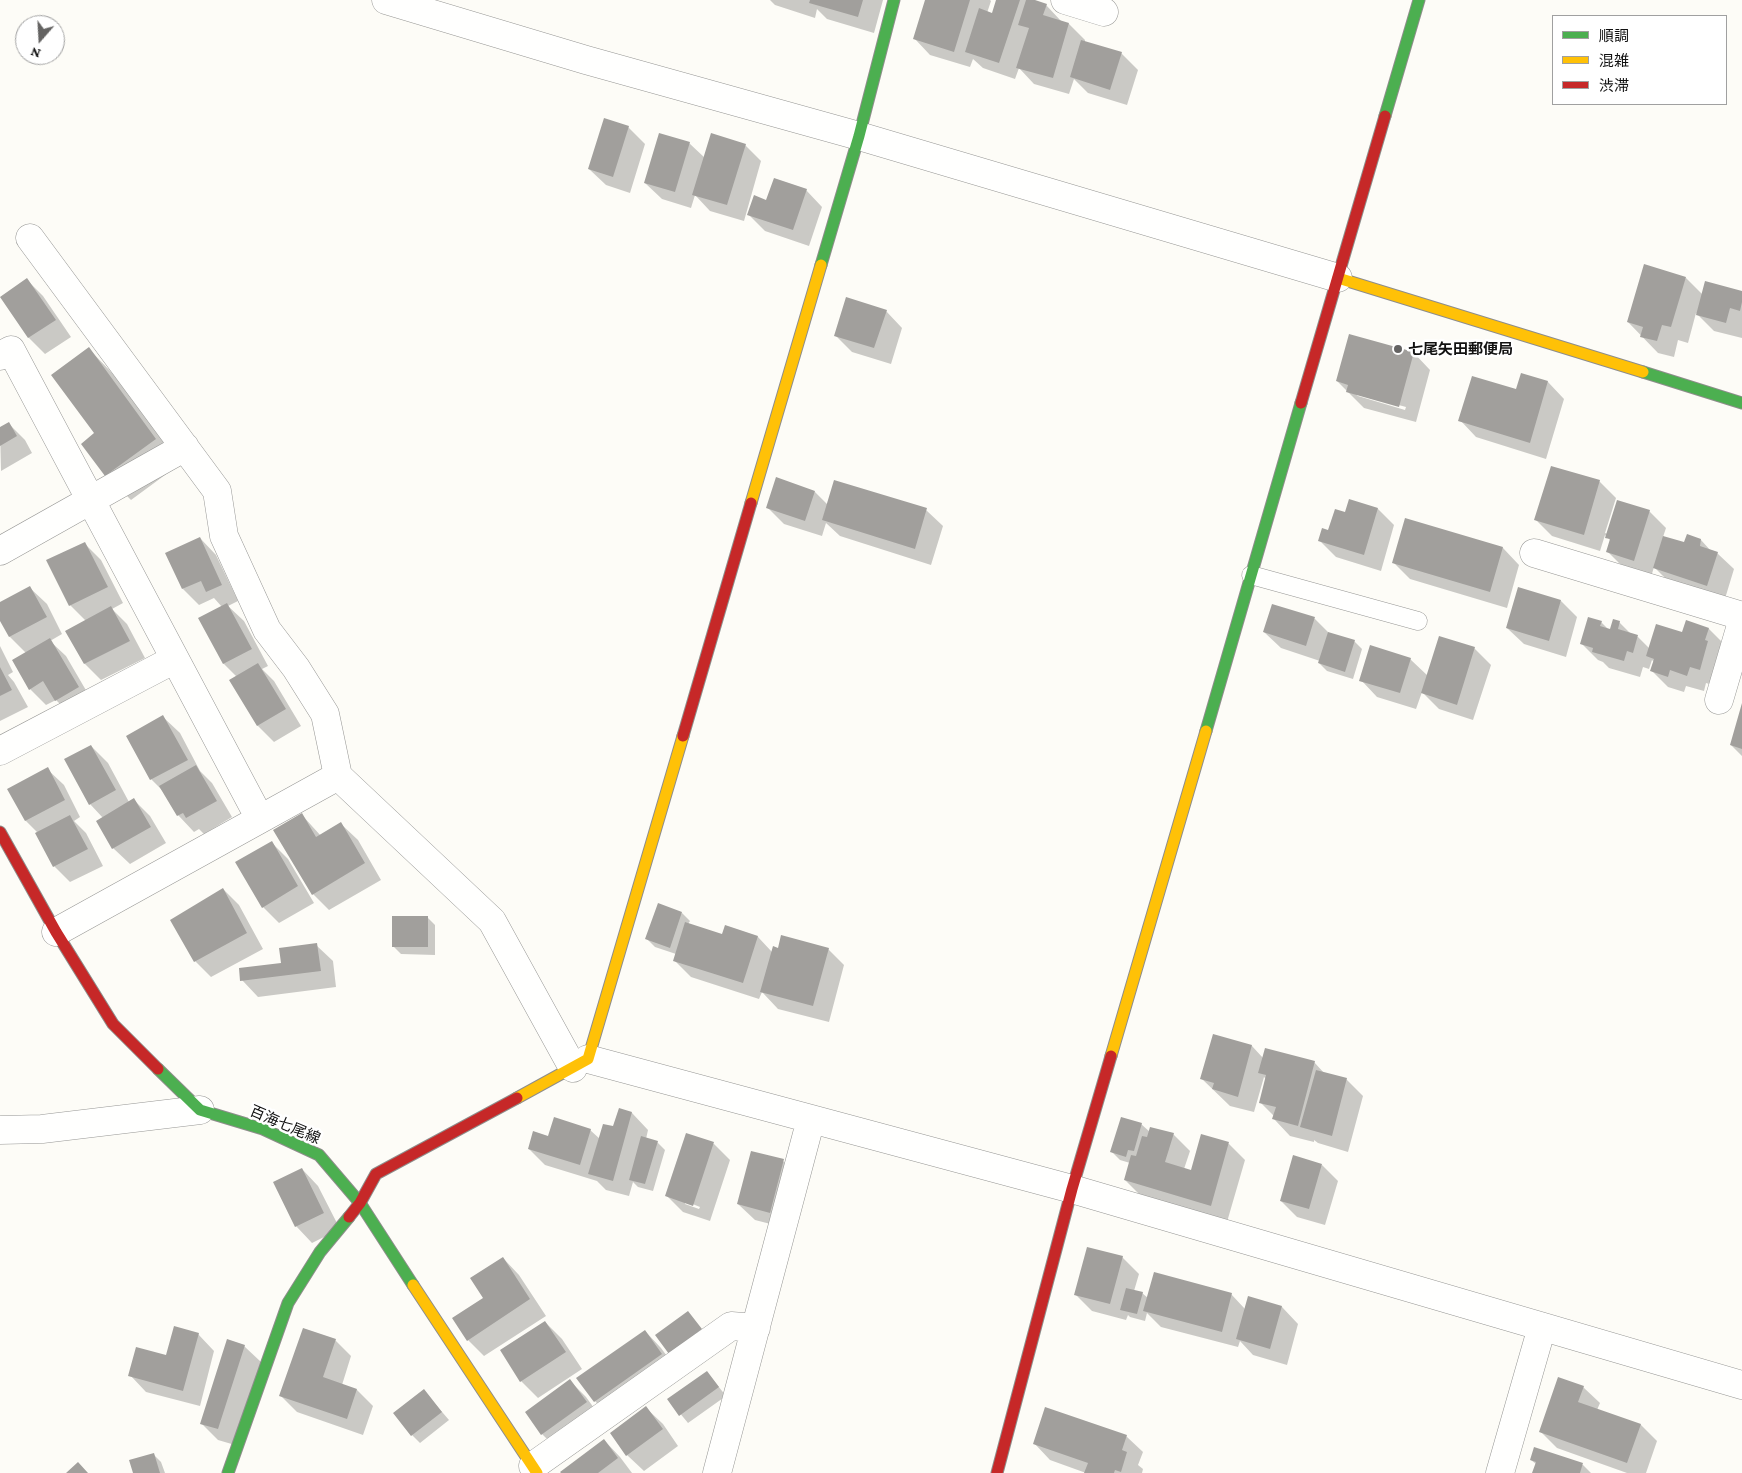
<!DOCTYPE html>
<meta charset="utf-8">
<style>
body{margin:0}
#map{position:relative;width:1742px;height:1473px;overflow:hidden;background:#fdfcf7;font-family:"Crimson Pro","Noto Sans JP",serif}
canvas{display:block}
.legend{position:absolute;left:1552px;top:15px;width:175px;height:90px;box-sizing:border-box;background:#fff;border:1px solid #a0a0a0;margin:0;padding:6px 9px;list-style:none;font-size:15px;color:#111}
.legend li{display:flex;align-items:center;gap:10px;height:25px}
.legend b{width:25px;border:1px solid #a0a0a0}
.north{position:absolute;left:15px;top:15px;width:50px;height:50px;box-sizing:border-box;background:#fff;border:1px solid #a0a0a0;border-radius:50%;rotate:199deg;font-size:14px;font-weight:700;line-height:20px;text-align:center;color:#111}
.north::after{content:'';display:block;margin:auto;width:18px;height:22px;background:#646362;clip-path:polygon(50% 0,100% 100%,50% 72%,0 100%)}
</style>
<div id="map">
<canvas width="1742" height="1473"></canvas>
<ul class="legend">
<li><b style="height:6px;background:#4caf50"></b>順調</li>
<li><b style="height:6px;background:#ffc107"></b>混雑</li>
<li><b style="height:6px;background:#c62828"></b>渋滞</li>
</ul>
<div class="north">N</div>
</div>
<script>
const context = document.querySelector('canvas').getContext('2d');
context.lineJoin = 'round';
function fill(path, color) { context.fillStyle = color; context.fill(path, 'evenodd'); }
const toPath = rows => new Path2D(rows.map(r => 'M' + r).join(''));
function trace(path, color, width, dash) { context.strokeStyle = color; context.lineWidth = width; context.lineCap = dash ? 'butt' : 'round'; context.setLineDash(dash || []); context.stroke(path); }
function label(font, color, halo, rows, align = 'center') {
  context.font = font + ' "Crimson Pro","Noto Sans JP",serif'; context.lineWidth = 5; context.setLineDash([]); context.textBaseline = 'middle'; context.strokeStyle = halo; context.fillStyle = color; for (const [text, x, y, turn = 0] of rows) {
    context.save(); context.translate(x, y); context.rotate((+turn || 0) * Math.PI / 180); context.textAlign = isNaN(turn) ? turn : align; if (halo) context.strokeText(text, 0, 0); context.fillText(text, 0, 0); context.restore();
  }
}
fill(toPath([
 [770,0,883,0,874,33,827,19,817,9,815,18,775,5],
 [926,0,990,0,991,1,987,13,993,14,997,0,1031,0,1046,5,1062,22,1069,24,1085,40,1085,42,1121,53,1138,70,1127,105,1088,93,1074,79,1069,94,1034,84,1019,68,1015,79,983,68,973,59,970,67,930,55,914,38],
 [628,127,645,144,630,193,606,185,589,169],
 [689,143,705,158,745,145,761,161,744,221,710,211,695,195,691,208,662,199,645,183],
 [806,190,822,207,809,246,765,231,749,215,767,201],
 [1686,278,1703,295,1742,293,1742,338,1714,331,1696,313,1688,343,1678,340,1674,357,1658,353,1628,322],
 [27,280,43,296,71,337,45,354,29,338,1,297],
 [886,311,902,328,891,364,852,352,835,335],
 [1350,335,1414,353,1430,370,1416,422,1364,408,1337,381],
 [1354,393,1406,407,1405,410,1358,396],
 [89,349,113,374,180,464,131,500,106,475],
 [1522,375,1548,382,1564,399,1546,459,1476,437,1460,420,1517,391],
 [8,423,25,440,32,453,1,471,0,428],
 [1599,481,1616,498,1605,533,1608,534,1649,511,1666,528,1663,537,1685,544,1701,540,1711,551,1717,553,1734,569,1724,602,1671,584,1654,567,1651,577,1624,568,1608,552,1611,541,1605,535,1600,551,1552,536,1536,520],
 [815,492,828,505,926,510,943,526,931,565,840,536,826,523,822,536,784,524,768,508],
 [1378,509,1394,525,1381,571,1336,557,1320,541,1346,514],
 [200,538,216,555,238,601,228,606,244,621,268,666,262,669,274,681,301,726,274,742,258,726,231,681,237,677,224,664,199,618,222,607,214,598,199,605,183,589],
 [84,543,101,560,123,603,112,609,127,624,145,658,101,680,85,664,67,632,86,621,70,605],
 [1503,548,1519,565,1507,608,1410,579,1393,562],
 [30,588,47,604,62,634,50,641,66,656,94,704,72,716,56,700,46,705,30,689,26,653,10,637,0,619,0,604],
 [1561,601,1577,617,1566,657,1524,644,1507,628],
 [1273,605,1315,619,1329,633,1354,641,1362,649,1353,679,1327,671,1319,663,1320,661,1281,648,1264,632],
 [1601,622,1609,630,1619,622,1632,635,1638,637,1650,649,1683,634,1687,622,1709,629,1725,645,1716,686,1706,683,1704,691,1686,686,1684,692,1668,687,1652,671,1654,662,1652,660,1649,669,1643,667,1640,677,1609,668,1603,662,1598,660,1581,643],
 [0,646,13,672,8,675,14,682,28,707,0,721],
 [1474,648,1491,665,1473,720,1439,709,1422,692,1416,709,1377,697,1361,680,1410,659,1428,676],
 [1742,705,1742,756,1731,745],
 [163,717,180,733,200,771,212,783,232,817,204,834,199,829,194,832,178,815,165,793,151,779],
 [91,746,108,763,129,802,134,800,150,816,166,843,130,864,113,848,103,818,90,804],
 [47,769,64,785,80,817,74,821,86,833,103,866,70,882,54,866,38,833,26,821,9,789],
 [302,815,321,836,341,824,358,840,381,880,329,910,313,894],
 [272,843,288,859,314,903,279,923,263,907],
 [223,889,239,905,263,949,211,977,195,961],
 [682,913,690,921,688,924,723,935,758,937,772,952,778,950,828,949,844,965,829,1022,778,1009,762,992,759,999,691,977,674,960,676,954,655,947,647,939],
 [427,917,435,925,435,955,401,954,393,946],
 [316,945,333,961,336,987,258,997,242,980,283,964],
 [1214,1035,1252,1046,1263,1058,1314,1062,1325,1074,1346,1079,1363,1096,1348,1152,1318,1143,1314,1140,1314,1142,1290,1136,1274,1119,1274,1116,1261,1103,1267,1080,1264,1077,1254,1112,1230,1106,1202,1079],
 [619,1110,632,1113,648,1130,646,1139,657,1142,665,1150,653,1191,638,1187,633,1182,629,1196,606,1190,597,1181,545,1165,529,1149,549,1137,590,1130,600,1139,614,1128],
 [1141,1124,1150,1132,1173,1134,1190,1151,1184,1169,1192,1171,1202,1136,1229,1144,1245,1160,1227,1222,1142,1197,1125,1180,1130,1163,1120,1160,1112,1152],
 [687,1134,714,1144,730,1160,710,1221,683,1212,667,1196],
 [685,1201,700,1207,699,1209,685,1204],
 [783,1161,799,1177,786,1228,755,1220,738,1204],
 [1322,1165,1338,1181,1325,1225,1297,1217,1281,1201],
 [302,1169,318,1186,340,1229,312,1243,296,1226],
 [1122,1257,1139,1274,1134,1291,1142,1293,1148,1298,1231,1294,1245,1309,1282,1307,1298,1324,1287,1365,1253,1355,1240,1341,1238,1347,1161,1327,1147,1313,1145,1321,1130,1317,1128,1315,1126,1320,1092,1311,1076,1295],
 [503,1258,519,1275,546,1316,484,1356,468,1340],
 [545,1322,562,1339,582,1369,538,1398,521,1381],
 [645,1331,661,1348,678,1371,611,1418,595,1401],
 [198,1334,214,1351,200,1406,146,1392,130,1375,167,1356],
 [335,1340,351,1356,342,1385,357,1390,373,1406,363,1435,297,1412,281,1396],
 [244,1346,261,1362,235,1445,218,1440,201,1423],
 [707,1372,726,1396,688,1423,669,1400],
 [570,1381,586,1397,602,1419,559,1451,542,1434,527,1412],
 [1583,1387,1600,1403,1597,1410,1641,1425,1657,1441,1646,1473,1627,1473,1557,1448,1541,1432],
 [424,1391,449,1420,420,1443,412,1435],
 [646,1408,663,1424,678,1446,644,1471,627,1455],
 [1126,1436,1143,1452,1138,1465,1143,1469,1142,1473,1086,1473,1050,1460,1034,1443],
 [604,1440,620,1457,632,1473,562,1473],
 [153,1454,161,1462,165,1473,135,1473],
 [1531,1460,1583,1465,1591,1473,1533,1473,1536,1464]
]), '#0003');
fill(toPath([
 [810,0,863,0,858,17,809,3],
 [925,0,970,0,954,52,913,39],
 [996,0,1020,0,999,63,965,52,979,8,992,13],
 [1026,0,1035,0,1047,4,1043,15,1069,23,1053,78,1016,68,1029,28,1018,25],
 [1081,40,1122,52,1110,90,1070,77],
 [604,118,629,126,613,177,588,169],
 [659,133,690,142,675,192,644,183],
 [711,133,746,144,727,205,692,195],
 [774,178,807,189,793,230,747,215,754,195,766,200],
 [1644,264,1686,277,1671,327,1662,325,1657,341,1640,337,1643,327,1627,322],
 [27,278,56,320,28,338,0,297],
 [1705,281,1742,291,1742,302,1740,311,1730,308,1726,323,1696,315],
 [846,297,887,310,874,348,834,336],
 [1349,334,1414,352,1399,407,1346,392,1348,385,1336,381],
 [89,347,156,439,105,476,81,444,94,433,51,375],
 [1521,373,1548,381,1530,443,1458,421,1472,376,1516,389],
 [9,422,17,436,0,446,0,427],
 [1551,466,1600,480,1584,535,1534,520],
 [776,477,815,491,805,521,766,508],
 [834,480,927,508,915,549,822,520],
 [1349,499,1378,508,1364,555,1318,541,1322,528,1328,530,1335,509,1345,512],
 [1617,500,1650,510,1634,561,1606,552,1610,539,1605,538],
 [1405,518,1503,547,1490,592,1392,563],
 [1687,534,1701,539,1700,546,1718,552,1707,586,1653,568,1663,536,1684,542],
 [200,537,222,585,206,592,201,581,182,589,165,553],
 [85,542,108,587,69,606,46,560],
 [30,586,47,617,9,637,0,621,0,602],
 [1518,587,1561,600,1549,641,1506,628],
 [227,603,252,649,223,664,198,618],
 [1272,604,1315,617,1306,646,1263,632],
 [111,606,130,641,84,664,65,631],
 [1588,617,1602,621,1600,626,1610,629,1613,619,1620,621,1618,629,1638,635,1633,653,1627,651,1624,661,1592,652,1593,648,1580,644],
 [1686,620,1709,628,1705,640,1708,641,1700,670,1690,667,1687,676,1670,670,1668,677,1650,671,1654,659,1646,656,1656,624,1682,632],
 [1328,632,1355,640,1345,672,1318,663],
 [1439,636,1475,647,1457,705,1421,693],
 [50,638,79,687,55,701,43,681,29,690,12,660],
 [1370,645,1411,658,1400,693,1359,681],
 [258,663,286,709,257,726,229,680],
 [0,667,12,690,0,696],
 [1742,703,1742,749,1730,745],
 [163,715,188,760,150,780,126,736],
 [91,745,116,790,89,805,64,759],
 [196,765,217,801,186,818,183,813,177,816,159,786],
 [48,767,65,800,25,821,7,789],
 [134,798,151,827,112,849,96,821],
 [302,813,316,837,341,822,365,863,312,895,273,830],
 [70,815,88,849,53,867,35,833],
 [272,841,298,886,262,908,235,862],
 [223,888,247,933,194,962,170,920],
 [658,903,682,912,670,948,645,939],
 [392,916,428,916,428,947,392,947],
 [685,922,722,934,725,925,758,936,743,983,673,961],
 [781,935,829,948,813,1006,760,992,773,946,778,948],
 [317,943,321,971,240,981,239,968,281,963,279,948],
 [1213,1034,1252,1045,1238,1097,1212,1089,1214,1083,1200,1079],
 [1265,1048,1315,1061,1298,1126,1272,1119,1276,1107,1259,1103,1266,1075,1258,1073],
 [1316,1070,1347,1078,1332,1136,1300,1127],
 [619,1108,632,1112,613,1181,588,1174,603,1124,613,1126],
 [554,1117,591,1129,580,1165,528,1149,533,1131,548,1136],
 [1121,1117,1142,1123,1134,1151,1128,1150,1126,1157,1110,1152],
 [1150,1127,1174,1133,1165,1162,1191,1170,1201,1134,1229,1142,1211,1206,1124,1180,1131,1155,1136,1156,1142,1136,1147,1137],
 [686,1133,714,1142,693,1206,665,1196],
 [641,1136,658,1141,645,1184,629,1180],
 [751,1151,784,1159,770,1213,737,1204],
 [1293,1155,1322,1164,1309,1209,1280,1201],
 [302,1168,324,1213,295,1227,273,1182],
 [1087,1247,1123,1256,1110,1304,1074,1295],
 [503,1257,530,1299,467,1341,452,1318,483,1298,470,1278],
 [1154,1272,1232,1293,1222,1332,1143,1311],
 [1126,1288,1143,1292,1137,1314,1120,1310],
 [1248,1296,1282,1306,1270,1349,1236,1339],
 [688,1311,702,1329,669,1354,655,1335],
 [545,1321,566,1352,520,1382,500,1350],
 [174,1326,199,1333,183,1391,128,1376,136,1347,166,1355],
 [303,1328,336,1339,323,1377,357,1389,347,1419,279,1396],
 [645,1330,662,1354,594,1402,576,1378],
 [227,1339,245,1345,218,1429,200,1424],
 [707,1371,719,1387,679,1416,667,1399],
 [1558,1377,1584,1386,1578,1402,1641,1424,1627,1463,1539,1432],
 [570,1379,587,1402,541,1435,525,1412],
 [424,1389,442,1412,411,1436,393,1413],
 [646,1406,663,1429,626,1456,610,1433],
 [1045,1407,1127,1435,1122,1450,1127,1452,1121,1472,1115,1470,1114,1473,1084,1473,1088,1463,1033,1444],
 [604,1439,618,1458,598,1473,561,1473,560,1472],
 [1534,1447,1583,1463,1580,1473,1532,1473,1536,1462,1530,1460],
 [154,1453,160,1473,133,1473,129,1460],
 [78,1462,88,1473,66,1473]
]), '#a19f9c');
const lane = toPath([
 [1251,575,1418,621]
]);
const street = toPath([
 [386,0,586,60,859,136,1338,278],
 [1065,0,1104,12],
 [30,238,217,491,224,536,267,630,296,668,325,714,338,776,492,921,573,1068],
 [0,356,11,350,260,819],
 [0,551,185,447],
 [1534,553,1742,616],
 [1719,700,1742,622],
 [0,751,175,659],
 [56,932,338,776],
 [588,1059,1072,1189,1742,1385],
 [0,1130,42,1129,200,1110],
 [533,1466,731,1326,756,1328],
 [717,1473,811,1119],
 [1500,1473,1542,1327]
]);
const fast = toPath([
 [1385,116,1419,0],
 [821,265,859,136,894,0],
 [1643,372,1742,403],
 [1206,731,1301,403],
 [158,1069,200,1110,263,1129,319,1155,360,1203,413,1285],
 [228,1473,288,1303,320,1252,349,1217]
]);
const slow = toPath([
 [1338,278,1643,372],
 [751,503,821,265],
 [1111,1056,1206,731],
 [517,1098,588,1059,683,736],
 [413,1285,537,1473]
]);
const jam = toPath([
 [1301,403,1385,116],
 [683,736,751,503],
 [0,832,56,932,113,1024,158,1069],
 [349,1217,360,1203,376,1174,517,1098],
 [997,1473,1072,1189,1111,1056]
]);
trace(lane, '#979795', 19);
trace(street, '#979795', 29);
trace(fast, '#8e8d8b', 13);
trace(slow, '#8e8d8b', 13);
trace(jam, '#8e8d8b', 13);
trace(lane, '#fffffe', 18);
trace(street, '#fffffe', 28);
trace(fast, '#4caf50', 11);
trace(slow, '#ffc107', 11);
trace(jam, '#c62828', 11);
for (const [x, y, r, color] of [
 [1398,349,5,"#646362"]
]) { const dot = new Path2D(); dot.arc(x, y, r, 0, 2 * Math.PI); context.fillStyle = color; context.fill(dot); trace(dot, '#fff', 2); }
label('bold 15px', '#111', '#fff', [
 ["七尾矢田郵便局",1408,349]
], 'left');
label('15px', '#111', '#fff', [
 ["百海七尾線",285,1125,23]
]);
</script>
